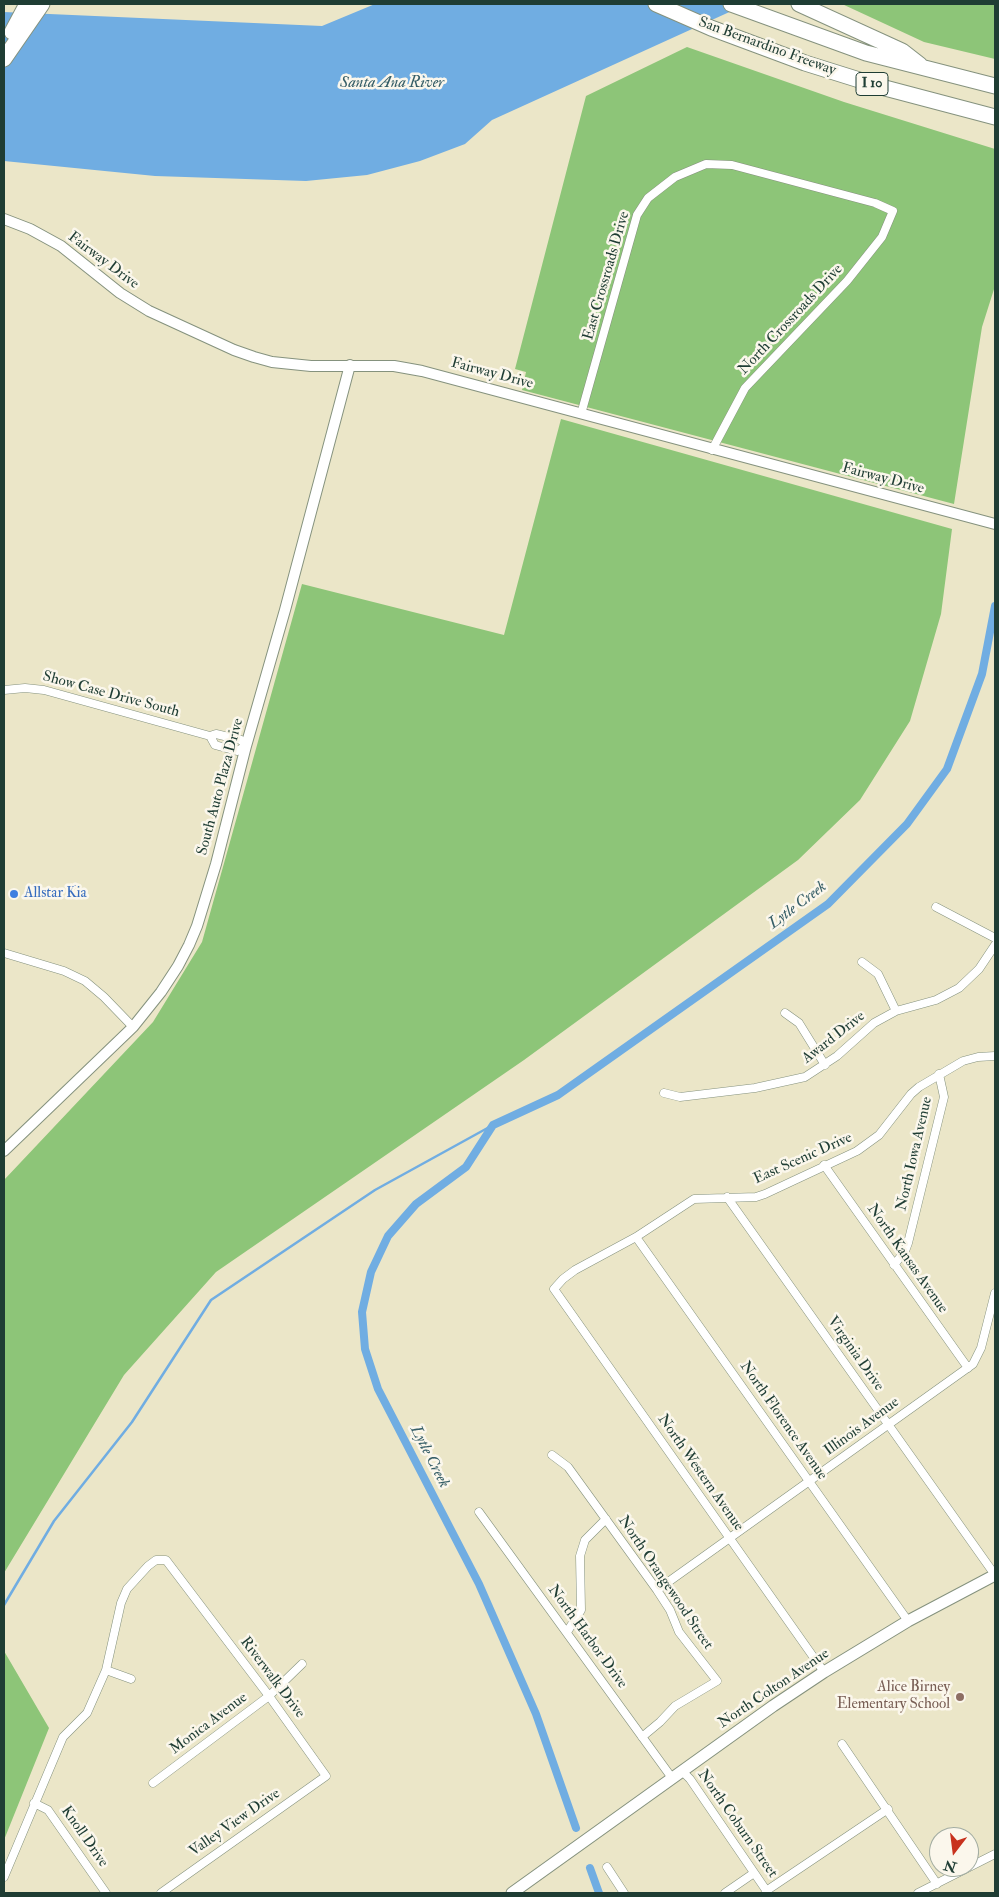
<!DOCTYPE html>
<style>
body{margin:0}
#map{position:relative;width:999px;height:1897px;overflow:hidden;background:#ebe6c8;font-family:"IM FELL Double Pica",serif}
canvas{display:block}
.frame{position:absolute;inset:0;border:5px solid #1f3d34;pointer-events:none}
.north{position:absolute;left:929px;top:1827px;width:50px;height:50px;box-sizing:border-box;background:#fbf7ec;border:1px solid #a3ada2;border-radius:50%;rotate:195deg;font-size:14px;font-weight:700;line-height:20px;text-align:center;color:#1f3d34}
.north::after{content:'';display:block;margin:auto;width:18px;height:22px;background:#c8321e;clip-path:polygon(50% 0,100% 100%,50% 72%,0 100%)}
</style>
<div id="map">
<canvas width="999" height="1897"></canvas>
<div class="frame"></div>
<div class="north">N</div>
</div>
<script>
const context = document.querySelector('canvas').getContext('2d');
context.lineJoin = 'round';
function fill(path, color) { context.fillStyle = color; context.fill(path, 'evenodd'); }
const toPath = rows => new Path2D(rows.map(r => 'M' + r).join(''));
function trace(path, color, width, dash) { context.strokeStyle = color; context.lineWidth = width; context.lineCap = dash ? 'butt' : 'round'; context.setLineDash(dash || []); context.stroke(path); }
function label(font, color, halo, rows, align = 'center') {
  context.font = font + ' "IM FELL Double Pica",serif'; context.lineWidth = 5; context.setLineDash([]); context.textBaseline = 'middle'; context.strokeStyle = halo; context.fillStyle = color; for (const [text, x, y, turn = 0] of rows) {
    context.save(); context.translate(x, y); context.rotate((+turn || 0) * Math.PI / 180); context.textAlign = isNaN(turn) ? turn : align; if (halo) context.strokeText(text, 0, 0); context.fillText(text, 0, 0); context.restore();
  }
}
fill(toPath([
 [842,4,995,4,995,59,924,42],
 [687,47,844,102,995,149,995,286,982,327,954,504,522,390,526,372,515,369,586,96],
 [561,419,952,529,941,614,910,721,860,800,798,860,524,1060,216,1272,124,1375,4,1573,4,1180,153,1022,202,942,302,584,504,635],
 [4,1651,49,1728,4,1840]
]), '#8dc578');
fill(toPath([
 [375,4,747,4,492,120,465,144,420,161,367,175,306,181,155,176,4,161,4,12,322,26]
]), '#70ade2');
trace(toPath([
 [4,1605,54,1521,132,1422,211,1300,375,1190,493,1125]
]), '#70ade2', 2.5);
trace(toPath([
 [576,1828,536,1714,479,1584,378,1389,365,1349,362,1312,371,1272,388,1236,416,1204,466,1167,493,1125,558,1095,828,904,907,824,947,769,982,674,995,606],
 [590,1868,599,1893]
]), '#70ade2', 8);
const minor = toPath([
 [581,414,637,215,648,198,675,177,706,164,732,165,875,203,893,211,882,237,847,281,745,388,712,450],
 [4,690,25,688,44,690,210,736,216,734,241,740,246,746,237,751,215,745,210,736],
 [936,907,995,938],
 [4,953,64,971,85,981,104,997,133,1027],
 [862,962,878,974,896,1011],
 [785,1013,799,1023,825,1065],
 [664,1093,680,1097,755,1088,805,1077,837,1056,874,1023,896,1011,936,1000,959,988,979,969,995,945],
 [824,1165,968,1368],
 [727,1197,995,1575],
 [636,1237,908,1621],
 [894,1265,905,1251,908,1243,944,1097,939,1074],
 [552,1455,568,1467,657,1590,670,1610,679,1632,717,1681,675,1706,660,1722,642,1737],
 [479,1512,672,1778],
 [657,1590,973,1364,981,1348,995,1293],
 [567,1632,581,1610,580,1556,585,1540,606,1519],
 [106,1670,131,1679],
 [824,1672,554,1289,563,1279,575,1270,636,1237,694,1199,756,1197,765,1194,857,1151,879,1135,911,1094,919,1087,963,1061,978,1057,995,1056],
 [842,1744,937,1884],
 [683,1772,690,1779,768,1893],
 [153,1783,269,1696,302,1664],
 [34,1803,48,1810,106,1893],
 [607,1867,624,1893],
 [4,1877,63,1737,87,1713,106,1670,121,1603,127,1589,148,1566,156,1560,166,1560,269,1696,326,1776,161,1893],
 [766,1891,888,1809],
 [725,1893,754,1873],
 [918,1893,995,1854]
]);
const tertiary = toPath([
 [4,219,30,229,61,246,120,293,149,311,234,350,254,357,272,362,311,366,394,366,422,371,995,524],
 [4,1151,133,1027,161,992,178,966,189,945,197,926,216,864,246,746,285,610,350,365]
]);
const secondary = toPath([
 [512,1893,773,1706,824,1672,908,1621,995,1575]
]);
const motorway = toPath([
 [656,4,711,28,805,63,885,88,995,117],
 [731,4,866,53,995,86],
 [799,4,902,51,920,65],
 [12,32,27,4],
 [4,59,42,4]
]);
trace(minor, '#85927e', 9);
trace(tertiary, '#85927e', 12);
trace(secondary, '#85927e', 13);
trace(motorway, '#85927e', 17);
trace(minor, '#fff', 8);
trace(tertiary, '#fff', 10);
trace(secondary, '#fff', 11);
trace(motorway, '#fff', 15);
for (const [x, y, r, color] of [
 [14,894,5,"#3f7fe0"],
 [960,1697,5,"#8d6e63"]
]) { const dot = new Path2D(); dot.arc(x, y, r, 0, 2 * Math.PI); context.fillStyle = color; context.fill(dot); trace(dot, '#fbf7ec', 2); }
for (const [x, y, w] of [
 [872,84,32]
]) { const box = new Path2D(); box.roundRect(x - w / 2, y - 11.5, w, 23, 4); context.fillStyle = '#fbf7ec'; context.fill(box); trace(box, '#1f3d34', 1); }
label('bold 14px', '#1f3d34', null, [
 ["I 10",872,84]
]);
label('15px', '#1f3d34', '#fbf7ec', [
 ["San Bernardino Freeway",767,47,20],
 ["Fairway Drive",103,261,37],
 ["East Crossroads Drive",607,276,-74],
 ["North Crossroads Drive",791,320,-47],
 ["Fairway Drive",492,374,15],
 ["Fairway Drive",883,479,15],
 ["Show Case Drive South",111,695,15],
 ["South Auto Plaza Drive",221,787,-75],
 ["Award Drive",834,1038,-38],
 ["North Iowa Avenue",915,1154,-77],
 ["East Scenic Drive",803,1159,-24],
 ["North Kansas Avenue",907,1259,55],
 ["Virginia Drive",855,1354,55],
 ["North Florence Avenue",783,1421,55],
 ["Illinois Avenue",862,1427,-36],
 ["North Western Avenue",700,1473,55],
 ["North Orangewood Street",665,1583,56],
 ["North Harbor Drive",587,1637,54],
 ["Riverwalk Drive",272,1678,53],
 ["North Colton Avenue",774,1689,-34],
 ["Monica Avenue",209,1724,-37],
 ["Valley View Drive",235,1823,-35],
 ["North Coburn Street",737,1824,55],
 ["Knoll Drive",84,1837,55]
]);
label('15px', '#366cbe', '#fbf7ec', [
 ["Allstar Kia",24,894]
], 'left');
label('15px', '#785e54', '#fbf7ec', [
 ["Alice Birney",950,1688],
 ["Elementary School",950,1705]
], 'right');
label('italic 16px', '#375f68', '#fbf7ec', [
 ["Santa Ana River",392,84],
 ["Lytle Creek",798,906,-37],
 ["Lytle Creek",429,1457,63]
]);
</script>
